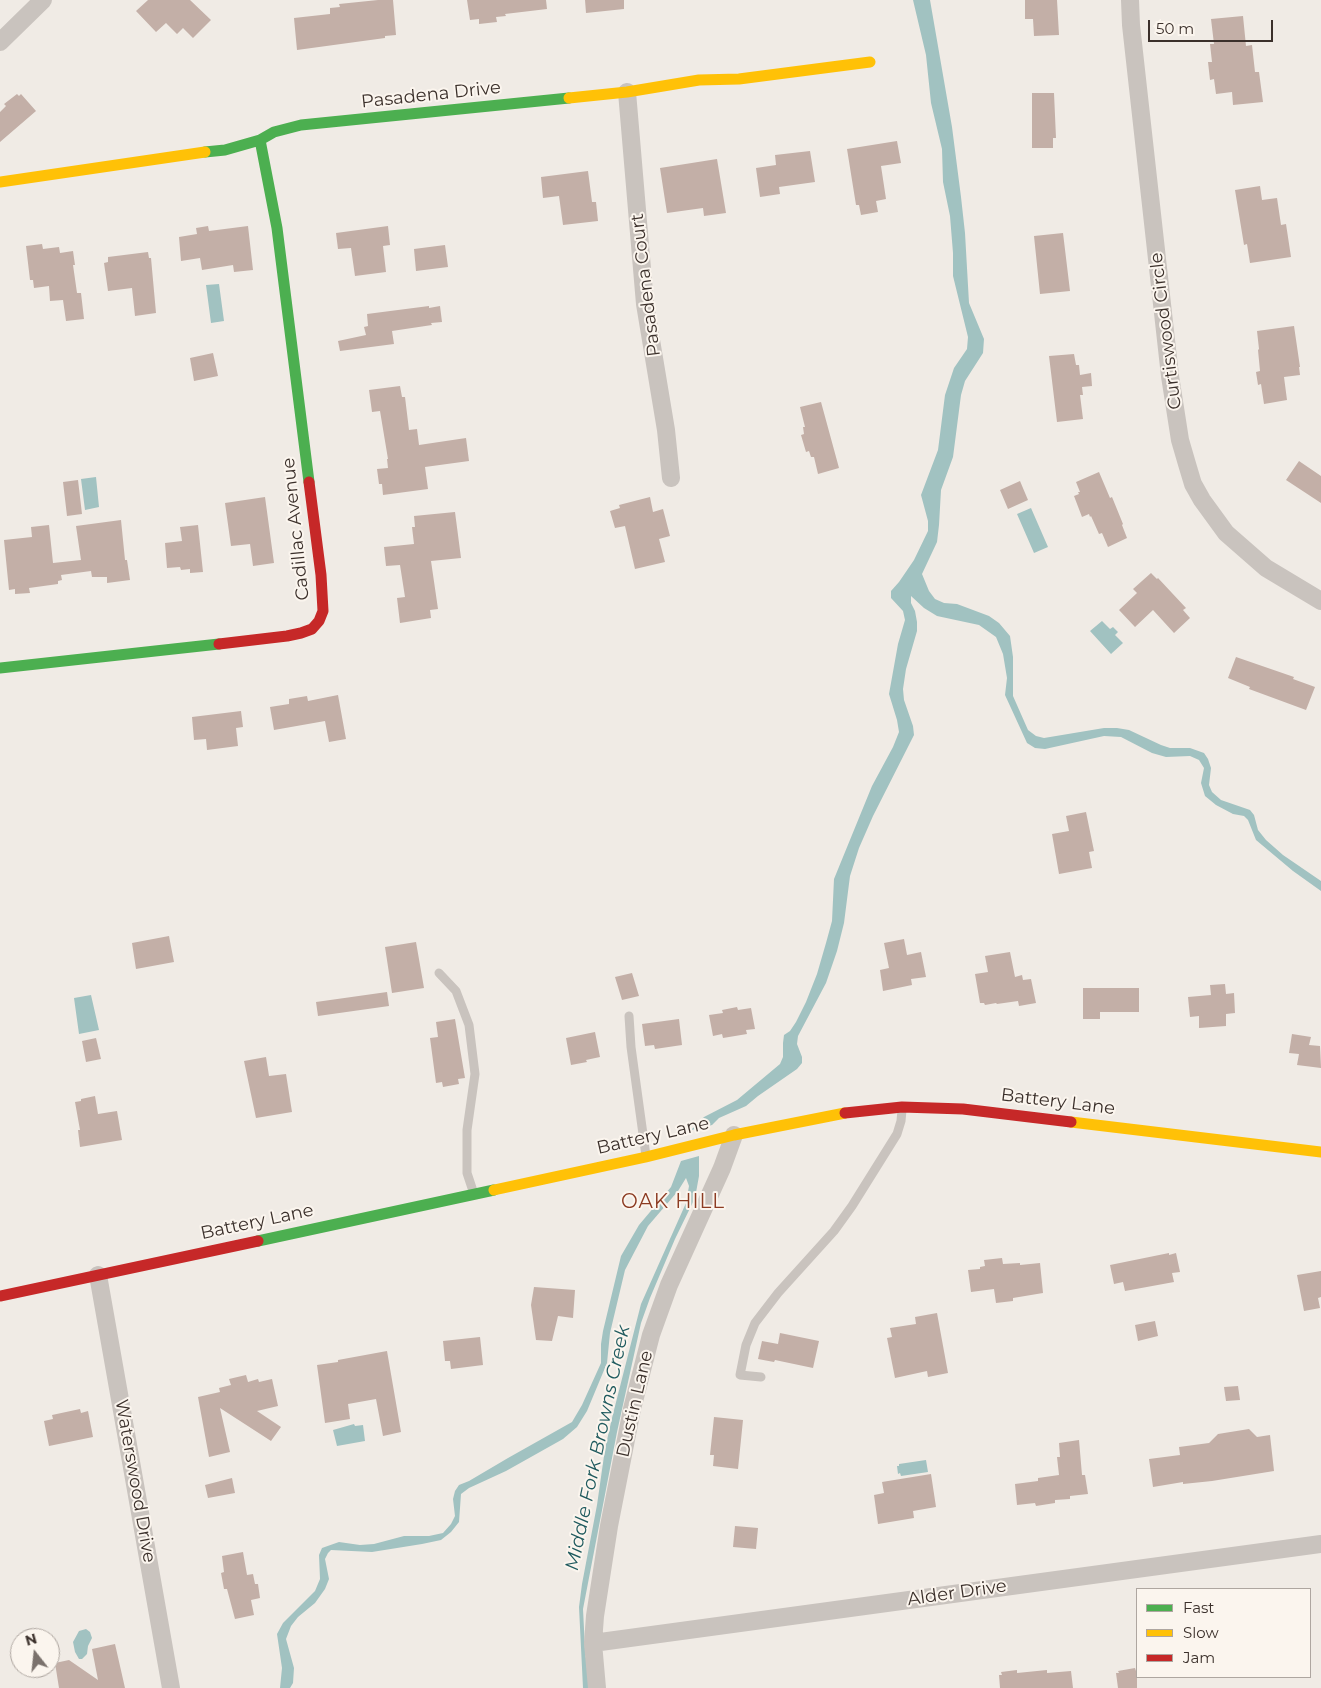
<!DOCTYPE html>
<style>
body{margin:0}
#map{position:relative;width:1321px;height:1688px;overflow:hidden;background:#f0ebe5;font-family:Montserrat,sans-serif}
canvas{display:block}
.legend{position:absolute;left:1136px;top:1588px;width:175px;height:90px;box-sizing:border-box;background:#fbf5ee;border:1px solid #aea6a0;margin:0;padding:6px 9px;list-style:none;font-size:15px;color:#3b302b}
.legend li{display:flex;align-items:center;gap:10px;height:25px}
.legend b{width:25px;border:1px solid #aea6a0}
.north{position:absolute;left:10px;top:1628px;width:50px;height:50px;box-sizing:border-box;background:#fbf5ee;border:1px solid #aea6a0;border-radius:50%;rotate:344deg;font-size:14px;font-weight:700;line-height:20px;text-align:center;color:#3b302b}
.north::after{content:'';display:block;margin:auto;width:18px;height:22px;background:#7a716c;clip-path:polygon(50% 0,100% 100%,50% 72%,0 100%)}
.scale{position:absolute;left:1148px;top:20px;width:125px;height:22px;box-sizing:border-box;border:2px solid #3b302b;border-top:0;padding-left:6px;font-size:15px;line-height:18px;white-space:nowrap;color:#3b302b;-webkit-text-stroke:4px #fbf5ee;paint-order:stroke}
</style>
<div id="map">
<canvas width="1321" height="1688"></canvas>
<ul class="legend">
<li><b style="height:6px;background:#4caf50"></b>Fast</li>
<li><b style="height:6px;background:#ffc107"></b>Slow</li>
<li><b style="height:6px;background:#c62828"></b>Jam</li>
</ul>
<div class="north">N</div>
<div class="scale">50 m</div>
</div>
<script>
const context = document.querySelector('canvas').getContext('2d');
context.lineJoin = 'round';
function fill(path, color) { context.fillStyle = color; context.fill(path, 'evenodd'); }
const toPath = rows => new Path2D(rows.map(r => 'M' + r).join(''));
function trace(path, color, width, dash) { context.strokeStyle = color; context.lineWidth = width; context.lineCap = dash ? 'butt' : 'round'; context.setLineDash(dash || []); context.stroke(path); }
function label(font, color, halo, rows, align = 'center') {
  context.font = font + ' Montserrat,sans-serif'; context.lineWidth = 4; context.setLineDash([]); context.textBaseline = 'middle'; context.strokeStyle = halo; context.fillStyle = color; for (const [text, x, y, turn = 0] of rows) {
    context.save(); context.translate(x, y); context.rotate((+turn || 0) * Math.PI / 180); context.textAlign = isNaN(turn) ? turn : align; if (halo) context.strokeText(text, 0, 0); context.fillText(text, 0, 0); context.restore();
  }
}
fill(toPath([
 [913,0,930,0,952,127,961,197,965,233,969,303,984,339,983,353,965,381,961,395,953,457,941,490,939,525,937,542,922,574,929,591,935,599,944,603,957,604,989,616,999,623,1010,636,1013,657,1013,696,1028,730,1036,736,1044,738,1104,728,1117,728,1129,730,1161,745,1170,748,1190,748,1204,753,1208,759,1211,768,1209,785,1212,792,1221,800,1250,810,1254,815,1258,830,1266,840,1283,855,1321,881,1321,891,1293,871,1256,840,1248,820,1244,816,1233,814,1216,805,1205,796,1201,783,1204,768,1199,760,1190,756,1166,757,1152,753,1121,737,1104,736,1045,749,1035,748,1027,743,1005,695,1007,678,1003,654,996,637,979,625,937,616,924,608,911,596,911,603,915,611,917,622,917,631,906,669,903,689,904,700,913,726,914,735,873,816,859,848,850,876,844,923,837,951,826,983,798,1036,797,1044,802,1057,802,1063,797,1069,758,1096,746,1106,719,1118,712,1125,691,1130,704,1117,737,1100,780,1064,783,1057,783,1043,784,1035,790,1031,796,1022,806,1002,817,974,826,943,832,921,834,879,872,786,893,747,899,732,897,720,889,694,898,644,905,620,903,611,891,598,891,591,899,582,914,560,928,531,928,521,921,495,938,450,945,395,954,368,967,349,968,337,953,276,953,253,950,216,943,182,942,149,931,103,926,55],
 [219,284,224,321,211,323,206,285],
 [96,477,99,507,85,510,81,479],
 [1031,508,1048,547,1034,553,1017,514],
 [1102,621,1110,629,1113,627,1118,632,1115,635,1123,643,1111,654,1090,631],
 [91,995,99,1030,79,1034,74,998],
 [699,1156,699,1176,695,1198,675,1239,650,1298,641,1323,617,1432,583,1609,585,1649,589,1688,583,1688,579,1607,582,1584,597,1505,605,1449,612,1418,641,1304,686,1203,689,1186,686,1178,678,1191,648,1226,625,1270,610,1333,607,1363,587,1411,577,1427,563,1439,506,1471,469,1488,461,1494,459,1522,451,1532,441,1540,422,1544,372,1552,331,1550,328,1553,325,1559,329,1579,325,1589,315,1603,298,1617,291,1626,286,1639,294,1668,293,1683,290,1688,280,1688,282,1668,277,1634,283,1623,315,1591,320,1579,319,1555,322,1548,339,1542,360,1545,374,1544,404,1536,429,1536,443,1533,451,1524,455,1516,453,1499,455,1491,459,1485,469,1481,508,1458,572,1422,582,1405,601,1363,601,1344,603,1331,621,1256,639,1225,671,1187,681,1161],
 [354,1424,355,1426,363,1425,365,1441,337,1446,333,1430],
 [926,1460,928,1472,901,1476,900,1473,898,1474,897,1466,899,1466,899,1464],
 [86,1629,90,1632,92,1638,88,1646,87,1654,82,1659,79,1659,75,1652,73,1642,79,1631]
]), '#a1c2c1');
fill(toPath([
 [148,0,190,0,211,20,193,38,183,28,177,34,166,23,156,32,136,11],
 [378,0,393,0,396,35,385,36,385,38,297,50,294,18,330,14,330,8,340,7,339,4],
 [467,0,546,0,547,9,505,14,506,16,496,17,497,22,479,24,479,19,470,20],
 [585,0,624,0,624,9,586,13],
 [1025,0,1057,0,1059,35,1034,36,1033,19,1025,19],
 [1243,16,1246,46,1252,45,1255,72,1259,72,1263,102,1233,105,1232,92,1216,94,1214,79,1210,80,1208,62,1212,62,1210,44,1214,44,1211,19],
 [1032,93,1054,93,1056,138,1053,138,1053,148,1032,148],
 [17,94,19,96,21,94,36,111,0,142,0,112,6,106,4,104],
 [897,141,901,163,881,166,886,199,876,201,878,212,861,215,859,205,856,205,847,149],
 [810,151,815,182,779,187,780,194,760,197,756,168,776,165,775,155],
 [717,159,726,213,704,216,703,208,667,213,660,168],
 [588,171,592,202,596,202,598,221,563,225,559,196,543,198,541,177],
 [1260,186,1262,200,1277,198,1281,225,1286,224,1291,257,1250,263,1247,244,1244,245,1235,190],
 [208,226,209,231,248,226,253,270,234,272,233,265,202,270,200,258,181,261,179,237,197,234,196,228],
 [388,226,390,245,383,246,386,272,355,276,351,248,338,249,336,233],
 [1063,233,1070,291,1040,294,1034,236],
 [42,244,43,249,59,247,60,253,73,251,75,265,73,265,77,293,81,293,84,319,66,321,63,300,50,301,49,286,34,288,33,280,30,280,26,246],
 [445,245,448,267,416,271,414,249],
 [148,252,149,258,151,258,156,313,135,316,132,288,108,291,104,263,108,262,108,257],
 [429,306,429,308,440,306,442,322,431,323,432,325,392,331,394,344,340,351,338,341,366,335,364,327,368,326,367,314],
 [1294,326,1300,367,1299,367,1300,375,1284,377,1287,400,1264,404,1261,384,1258,385,1256,372,1260,371,1258,350,1259,349,1257,331],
 [213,353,218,376,194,381,190,358],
 [1074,354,1076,365,1079,365,1080,375,1091,373,1092,386,1082,387,1083,395,1080,395,1083,419,1057,422,1049,356],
 [400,386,402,397,405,397,409,430,417,429,419,445,466,438,469,461,425,467,428,489,383,495,382,484,379,484,377,469,388,468,387,459,388,459,380,411,372,412,369,390],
 [821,402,839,468,818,474,814,457,811,457,809,451,806,452,801,435,804,434,803,427,805,427,800,407],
 [1299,461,1321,476,1321,503,1286,480],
 [1099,472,1110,498,1112,497,1123,524,1122,525,1127,538,1108,547,1102,533,1099,534,1091,516,1090,517,1089,514,1082,517,1074,496,1079,494,1078,492,1080,492,1076,482],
 [78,480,82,514,67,516,63,482],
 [1020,481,1028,500,1008,509,1000,490],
 [265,497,274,563,253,566,250,544,231,546,225,503],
 [650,497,653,512,663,509,670,536,659,539,665,562,635,569,625,526,615,528,610,511,620,508,619,505],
 [455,512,461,558,431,561,438,609,430,610,431,618,400,623,397,598,405,597,400,565,386,566,384,547,414,544,412,527,415,527,414,516],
 [121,520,125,560,127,560,130,580,107,583,107,577,92,577,91,571,61,575,62,580,58,581,58,584,29,588,30,593,15,594,15,589,9,590,4,540,32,537,31,527,49,525,53,563,81,560,76,526],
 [198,525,203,572,190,573,190,569,181,570,180,567,167,568,165,543,182,541,180,527],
 [1151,573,1157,579,1158,578,1186,608,1183,610,1190,618,1174,633,1153,610,1135,627,1119,610,1137,593,1133,589],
 [1236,657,1294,677,1293,679,1315,687,1306,710,1249,689,1250,687,1228,678],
 [338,695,346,739,329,742,325,721,274,730,270,707,289,704,289,699,307,696,308,701],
 [241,711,243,727,236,728,238,746,207,750,206,739,194,740,192,717],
 [1086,812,1094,851,1089,852,1092,868,1059,874,1052,834,1069,831,1066,816],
 [169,936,174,962,136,969,132,943],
 [904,939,907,955,921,952,926,977,911,979,912,985,883,991,880,970,889,968,884,943],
 [416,942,424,988,392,993,385,947],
 [1010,952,1015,977,1022,975,1023,980,1031,979,1036,1003,1019,1006,1018,1001,997,1004,996,1003,985,1005,984,1003,980,1003,975,974,988,972,985,956],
 [632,973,639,996,622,1000,615,977],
 [1225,984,1226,994,1234,993,1235,1013,1226,1014,1226,1026,1199,1028,1199,1016,1190,1017,1188,997,1211,995,1210,985],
 [1083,988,1139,988,1139,1012,1100,1012,1100,1019,1083,1019],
 [387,992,389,1006,318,1016,316,1002],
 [737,1007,738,1010,751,1008,755,1029,746,1030,747,1034,723,1038,722,1034,713,1036,709,1015,723,1013,722,1010],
 [455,1019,465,1078,458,1079,459,1084,443,1087,442,1082,436,1083,430,1038,438,1037,436,1022],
 [679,1019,682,1045,655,1049,654,1045,645,1046,642,1024],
 [595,1032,600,1057,586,1060,587,1062,571,1065,566,1038],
 [1292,1034,1311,1037,1309,1045,1320,1046,1321,1068,1297,1065,1299,1054,1289,1053],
 [96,1038,101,1059,86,1062,82,1041],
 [266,1057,269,1076,286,1074,292,1112,256,1118,244,1061],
 [95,1096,98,1114,117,1111,122,1140,80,1147,78,1130,80,1130,75,1102,81,1101,81,1099],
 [1169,1253,1169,1255,1176,1253,1180,1272,1172,1273,1174,1282,1125,1291,1123,1282,1114,1284,1110,1265],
 [1002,1258,1003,1264,1020,1263,1020,1265,1040,1263,1043,1293,1013,1298,1013,1301,996,1303,994,1289,971,1292,968,1270,980,1269,980,1267,985,1266,984,1260],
 [1321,1271,1321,1297,1318,1298,1320,1308,1304,1311,1297,1275],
 [534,1287,575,1290,573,1318,558,1316,552,1341,536,1340,531,1305],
 [937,1313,948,1373,928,1377,927,1371,895,1378,887,1338,892,1337,890,1328,916,1324,915,1317],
 [1155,1321,1158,1336,1138,1341,1135,1325],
 [780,1333,819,1341,813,1368,775,1360,774,1362,758,1359,762,1341,778,1344],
 [480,1337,483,1365,451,1369,450,1361,445,1361,443,1341],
 [387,1351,401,1432,383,1436,376,1399,348,1404,350,1419,325,1423,317,1365,338,1362,338,1360],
 [246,1375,248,1382,258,1379,259,1382,272,1379,278,1406,257,1411,281,1427,271,1441,220,1408,230,1452,209,1457,198,1397,220,1392,219,1388,231,1385,229,1379],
 [1238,1386,1240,1400,1226,1401,1224,1387],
 [80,1409,81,1413,88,1411,93,1437,49,1446,44,1421,53,1419,52,1415],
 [714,1417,743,1420,738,1469,713,1466,714,1455,710,1455],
 [1249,1429,1257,1437,1270,1435,1274,1471,1212,1481,1183,1484,1183,1482,1153,1487,1149,1459,1180,1455,1179,1447,1209,1443,1218,1434],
 [1079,1440,1082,1475,1085,1475,1088,1494,1070,1496,1070,1499,1055,1500,1055,1503,1036,1506,1035,1503,1017,1505,1015,1484,1038,1481,1038,1478,1059,1475,1057,1457,1060,1457,1059,1443],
 [931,1474,936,1507,913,1511,914,1518,878,1524,874,1495,884,1493,882,1482],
 [232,1478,235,1493,208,1498,205,1485],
 [735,1526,758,1528,756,1549,733,1547],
 [243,1552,247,1575,253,1574,255,1584,258,1584,260,1598,251,1600,254,1615,235,1619,227,1589,224,1589,221,1573,224,1572,222,1556],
 [115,1644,125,1688,59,1688,55,1663,69,1660,98,1680,92,1649],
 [1135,1668,1136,1671,1137,1670,1137,1688,1118,1688,1116,1673,1119,1673,1118,1671],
 [1017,1670,1017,1673,1047,1670,1047,1673,1071,1671,1073,1688,1000,1688,999,1675,1002,1675,1001,1672]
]), '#c3afa7');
trace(toPath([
 [439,973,456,991,469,1025,475,1074,467,1130,467,1173,474,1194],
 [629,1016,631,1047,646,1156],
 [761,1377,740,1375,746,1345,755,1323,778,1293,834,1231,852,1206,897,1134,901,1121,902,1110]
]), '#c9c3be', 9);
trace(toPath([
 [1130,0,1131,25,1170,376,1180,440,1187,464,1193,484,1202,500,1226,533,1266,568,1321,601],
 [0,42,43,0],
 [627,92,645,304,666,430,671,478],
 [98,1275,171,1688],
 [593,1643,1321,1544],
 [597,1688,593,1643,595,1616,609,1526,632,1409,651,1335,669,1285,722,1168,734,1135]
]), '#c9c3be', 18);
trace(toPath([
 [260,140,277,228,309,482],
 [205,152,225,150,260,140,274,132,301,125,569,98],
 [0,668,219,644],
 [258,1241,494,1190]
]), '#4caf50', 11);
trace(toPath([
 [569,98,627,92,699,80,739,79,870,62],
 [0,182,205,152],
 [1071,1122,1321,1152],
 [494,1190,646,1157,734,1135,845,1113]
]), '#ffc107', 11);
trace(toPath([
 [219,644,287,636,301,633,312,629,319,621,323,611,321,575,309,482],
 [845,1113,902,1107,963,1109,1071,1122],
 [0,1296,258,1241]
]), '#c62828', 11);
label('18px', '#3b302b', '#fbf5ee', [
 ["Pasadena Drive",431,95,-6],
 ["Pasadena Court",646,285,-97],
 ["Curtiswood Circle",1166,331,-97],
 ["Cadillac Avenue",296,529,-96],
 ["Battery Lane",1058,1102,7],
 ["Battery Lane",653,1136,-13],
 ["Battery Lane",257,1222,-12],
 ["Dustin Lane",635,1404,-77],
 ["Waterswood Drive",135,1481,80],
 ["Alder Drive",957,1593,-8]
]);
label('italic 19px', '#1f5a5e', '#fbf5ee', [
 ["Middle Fork Browns Creek",598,1448,-78]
]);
context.letterSpacing = '1px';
label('20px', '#8c3b22', '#fbf5ee', [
 ["OAK HILL",673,1202]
]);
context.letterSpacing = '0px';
</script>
